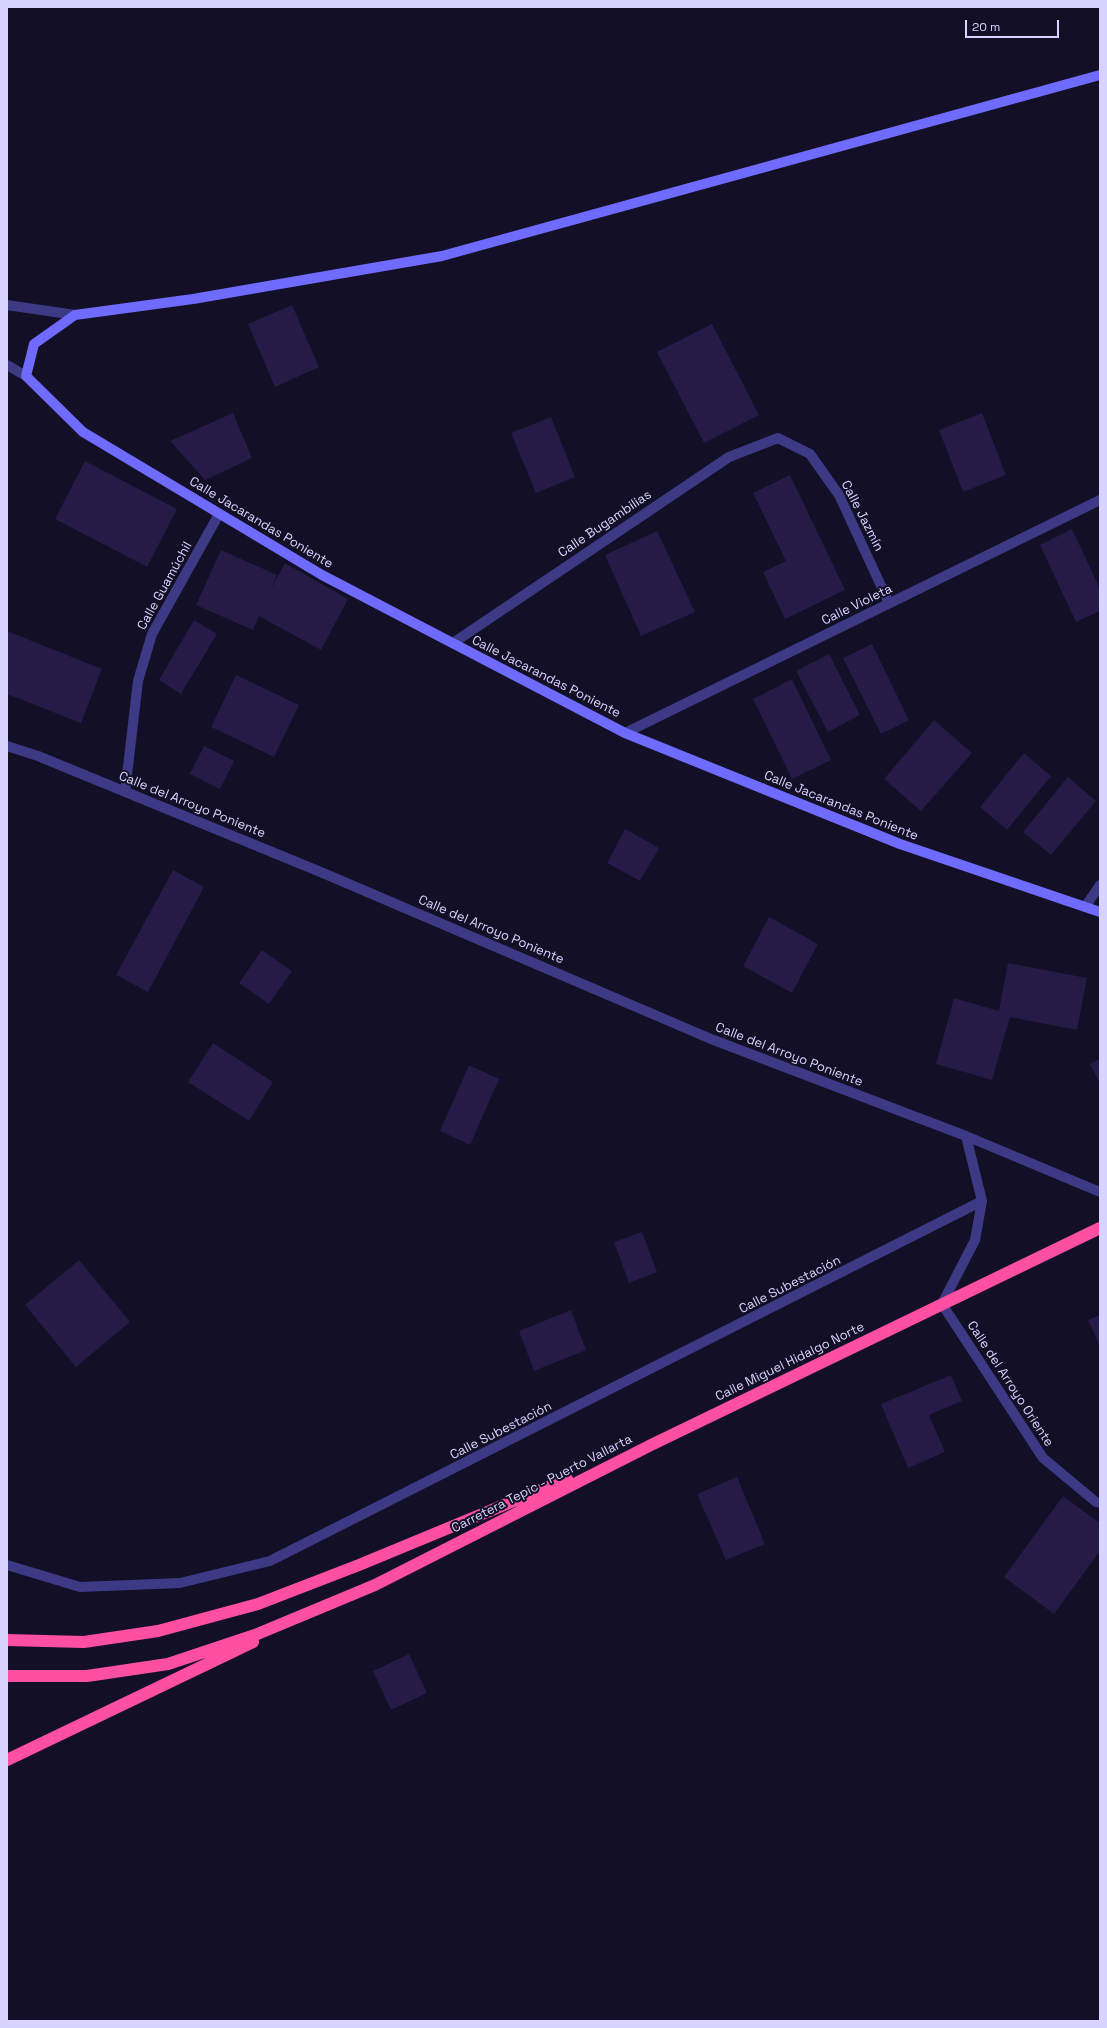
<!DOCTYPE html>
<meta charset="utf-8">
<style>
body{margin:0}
#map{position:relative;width:1107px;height:2028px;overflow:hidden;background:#130f26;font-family:"Space Grotesk",sans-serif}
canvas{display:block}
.frame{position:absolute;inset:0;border:8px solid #d9d4ff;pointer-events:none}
.scale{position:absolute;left:965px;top:20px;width:94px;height:18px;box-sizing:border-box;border:2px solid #d9d4ff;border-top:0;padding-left:5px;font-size:12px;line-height:14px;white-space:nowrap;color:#d9d4ff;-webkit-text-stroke:3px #130f26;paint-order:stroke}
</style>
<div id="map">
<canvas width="1107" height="2028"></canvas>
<div class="frame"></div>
<div class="scale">20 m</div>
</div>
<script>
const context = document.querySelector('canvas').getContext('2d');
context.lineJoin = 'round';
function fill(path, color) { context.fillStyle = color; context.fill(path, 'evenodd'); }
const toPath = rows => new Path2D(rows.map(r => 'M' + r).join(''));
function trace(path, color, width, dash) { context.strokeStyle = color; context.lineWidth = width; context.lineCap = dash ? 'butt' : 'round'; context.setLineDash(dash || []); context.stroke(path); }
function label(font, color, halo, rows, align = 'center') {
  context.font = font + ' "Space Grotesk",sans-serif'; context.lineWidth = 4; context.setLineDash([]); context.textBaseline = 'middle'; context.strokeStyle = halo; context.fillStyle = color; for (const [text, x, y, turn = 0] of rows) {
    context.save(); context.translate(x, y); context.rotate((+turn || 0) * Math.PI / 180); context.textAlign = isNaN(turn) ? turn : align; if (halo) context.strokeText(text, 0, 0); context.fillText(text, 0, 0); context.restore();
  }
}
fill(toPath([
 [292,305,319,367,275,387,248,324],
 [712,324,759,415,704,443,657,352],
 [233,413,252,458,205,480,170,441],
 [982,413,1006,475,963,492,939,430],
 [551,417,575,477,536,493,511,433],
 [85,461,177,509,147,567,55,519],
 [790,475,845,590,785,619,763,572,786,561,753,493],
 [1072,529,1100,589,1100,611,1076,622,1040,545],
 [657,531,695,612,641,636,605,555],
 [221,550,277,575,271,589,285,563,348,599,321,650,259,616,253,630,196,605],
 [194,620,217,634,181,694,159,680],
 [7,631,102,669,81,723,7,694],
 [872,644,909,720,881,734,843,658],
 [829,654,860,715,828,732,796,671],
 [236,675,299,705,274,757,211,727],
 [792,679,831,760,792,779,753,699],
 [934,720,972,753,921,811,884,779],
 [204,746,234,761,220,789,190,774],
 [1024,753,1051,776,1007,830,980,807],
 [1068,777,1096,801,1051,855,1023,832],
 [625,829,659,848,640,881,607,863],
 [173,870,204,887,148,992,116,975],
 [769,917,818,944,792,993,743,966],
 [262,950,292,971,269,1004,239,983],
 [1008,963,1087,978,1077,1030,1010,1017,992,1080,936,1064,954,998,999,1011],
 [213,1043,273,1082,249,1121,188,1082],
 [1100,1059,1100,1084,1090,1064],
 [469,1065,499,1079,470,1145,440,1131],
 [642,1232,657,1272,629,1283,614,1242],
 [79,1260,130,1322,76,1367,25,1305],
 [571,1310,586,1350,534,1371,519,1331],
 [1100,1315,1100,1346,1088,1320],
 [951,1375,962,1401,929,1415,945,1452,908,1468,881,1404],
 [737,1477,765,1544,726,1560,697,1494],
 [1063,1496,1100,1523,1100,1551,1054,1614,1004,1577],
 [409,1654,427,1693,391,1710,373,1671]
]), '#241b47');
trace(toPath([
 [7,305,75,315],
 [7,365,26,376],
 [453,643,729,457,778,438,810,454,839,495,889,603],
 [625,733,1100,500],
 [7,746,38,756,323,873,711,1039,966,1136,1100,1192],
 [125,792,138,681,152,634,219,514],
 [1085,907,1100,885],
 [966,1136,982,1201,975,1240,942,1304,1043,1458,1096,1502,1100,1503],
 [7,1565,80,1587,180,1583,270,1561,982,1201]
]), '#3d3a85', 10);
trace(toPath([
 [1100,75,442,256,193,299,75,315,34,344,26,376,83,432,322,575,625,733,900,844,1100,912]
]), '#6f6bff', 10);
trace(toPath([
 [7,1640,84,1642,158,1631,258,1604,359,1565,567,1479],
 [7,1676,87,1676,168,1664,255,1635,375,1585,651,1445,1100,1228],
 [7,1760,253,1642]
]), '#ff4fa3', 12);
label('13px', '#d9d4ff', '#130f26', [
 ["Calle Jazmín",862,516,63],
 ["Calle Jacarandas Poniente",261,523,31],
 ["Calle Bugambilias",605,524,-34],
 ["Calle Guamúchil",165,586,-61],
 ["Calle Violeta",857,605,-26],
 ["Calle Jacarandas Poniente",546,677,27],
 ["Calle del Arroyo Poniente",192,805,22],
 ["Calle Jacarandas Poniente",841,806,22],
 ["Calle del Arroyo Poniente",491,930,23],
 ["Calle del Arroyo Poniente",789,1055,21],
 ["Calle Subestación",790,1285,-27],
 ["Calle Miguel Hidalgo Norte",790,1362,-26],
 ["Calle del Arroyo Oriente",1010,1384,57],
 ["Calle Subestación",501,1431,-27],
 ["Carretera Tepic - Puerto Vallarta",542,1484,-27]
]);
</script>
